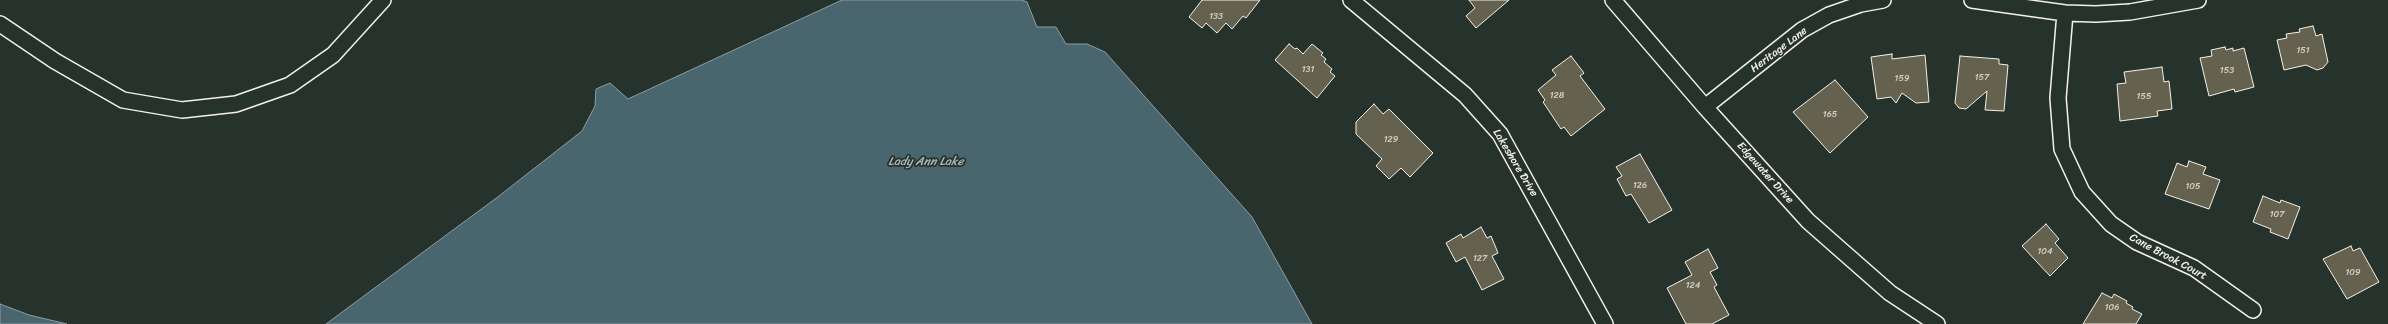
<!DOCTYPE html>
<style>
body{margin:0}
canvas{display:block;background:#26332d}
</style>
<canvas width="2388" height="324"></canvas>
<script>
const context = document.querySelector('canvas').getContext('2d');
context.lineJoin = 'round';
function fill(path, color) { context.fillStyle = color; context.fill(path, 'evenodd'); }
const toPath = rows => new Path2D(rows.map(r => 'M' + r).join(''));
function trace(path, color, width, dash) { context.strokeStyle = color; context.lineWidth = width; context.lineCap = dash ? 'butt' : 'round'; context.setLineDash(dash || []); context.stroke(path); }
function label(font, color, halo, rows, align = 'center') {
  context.font = font + ' Sriracha,sans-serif'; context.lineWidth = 3.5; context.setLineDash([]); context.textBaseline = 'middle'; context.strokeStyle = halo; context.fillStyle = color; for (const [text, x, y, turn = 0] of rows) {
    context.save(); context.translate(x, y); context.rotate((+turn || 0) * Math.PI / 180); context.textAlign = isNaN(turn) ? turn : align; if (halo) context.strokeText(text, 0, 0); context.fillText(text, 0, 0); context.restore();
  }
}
const water = toPath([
 [842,0,1022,0,1027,2,1037,27,1056,27,1066,44,1087,44,1105,52,1252,217,1312,324,326,324,499,196,582,131,595,106,596,89,610,83,628,99,842,0],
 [0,304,29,315,67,324,0,324,0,304]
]);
fill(water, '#49656e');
trace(water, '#8d9d9f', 1);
const building = toPath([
 [1202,0,1260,0,1246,18,1243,16,1232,29,1226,23,1217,33,1206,23,1202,28,1189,17,1202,0],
 [1469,0,1509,0,1476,28,1466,16,1475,8,1469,0],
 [2313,26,2316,36,2322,34,2328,62,2323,68,2317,70,2306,65,2284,70,2277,40,2287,38,2286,34,2300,32,2299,29,2313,26],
 [1289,44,1295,49,1297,48,1303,54,1312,44,1323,53,1321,55,1326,59,1324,62,1332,69,1330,72,1335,76,1317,98,1275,60,1289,44],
 [2225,47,2226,50,2233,48,2233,51,2244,48,2254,87,2235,92,2234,89,2209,96,2200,58,2212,56,2211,50,2225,47],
 [1892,54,1892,59,1925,55,1929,102,1916,103,1902,93,1896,103,1891,97,1877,99,1871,57,1892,54],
 [1571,56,1584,73,1580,76,1605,109,1571,136,1564,127,1561,129,1543,102,1545,100,1538,90,1556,75,1552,70,1571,56],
 [1960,56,1999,59,1999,64,2008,65,2004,111,1985,110,1987,91,1966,109,1959,108,1955,103,1960,56],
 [2162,67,2164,82,2169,81,2172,109,2157,111,2158,116,2120,121,2117,84,2126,83,2124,72,2162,67],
 [1835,80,1868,117,1830,153,1793,112,1835,80],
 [1374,104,1383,114,1389,109,1433,153,1410,177,1401,168,1389,179,1376,166,1382,159,1356,134,1356,122,1374,104],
 [1640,154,1672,210,1649,223,1631,194,1626,196,1617,179,1622,176,1616,167,1640,154],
 [2189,161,2206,167,2203,174,2220,180,2209,209,2165,194,2177,163,2187,167,2189,161],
 [2263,196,2280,203,2281,200,2300,207,2288,239,2270,232,2271,229,2253,222,2263,196],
 [2046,224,2059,239,2055,243,2068,258,2050,276,2022,246,2046,224],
 [1481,227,1487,238,1491,236,1498,253,1492,256,1504,279,1482,290,1465,257,1456,262,1446,243,1461,234,1463,238,1481,227],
 [2351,246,2353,251,2360,248,2379,282,2347,299,2323,259,2351,246],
 [1708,249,1718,268,1710,272,1717,285,1714,287,1729,315,1712,324,1686,324,1667,288,1692,275,1685,262,1708,249],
 [2102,293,2112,298,2114,294,2127,301,2126,303,2133,307,2132,309,2142,314,2136,324,2083,324,2102,293]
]);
fill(building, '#64624e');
trace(building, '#f4f1e8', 1);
const minor = toPath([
 [1351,0,1465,95,1500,134,1605,324],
 [1613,0,1705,107,1808,221,1890,293,1937,324],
 [1972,0,2065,13,2096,14,2130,12,2198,0],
 [2065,13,2058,98,2062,149,2082,192,2111,224,2137,242,2194,268,2253,310],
 [0,24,55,61,123,100,182,110,236,104,290,85,333,55,383,0],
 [1705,107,1802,30,1829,15,1861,4,1883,0]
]);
trace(minor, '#f4f1e8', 18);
trace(minor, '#26332d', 15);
label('9px', '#d0cdc2', null, [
 ["133",1216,17],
 ["151",2303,51],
 ["131",1308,70],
 ["153",2227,71],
 ["157",1982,78],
 ["159",1902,79],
 ["128",1557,96],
 ["155",2144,97],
 ["165",1830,115],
 ["129",1391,140],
 ["126",1640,186],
 ["105",2193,187],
 ["107",2277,215],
 ["104",2045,252],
 ["127",1480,259],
 ["109",2353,273],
 ["124",1693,286],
 ["106",2112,308]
]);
label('11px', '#f4f1e8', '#26332d', [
 ["Heritage Lane",1779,50,-37],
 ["Lakeshore Drive",1515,163,59],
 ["Edgewater Drive",1765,173,48],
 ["Cane Brook Court",2168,257,28]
]);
label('italic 12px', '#b0b9b7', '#26332d', [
 ["Lady Ann Lake",926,162]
]);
</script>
